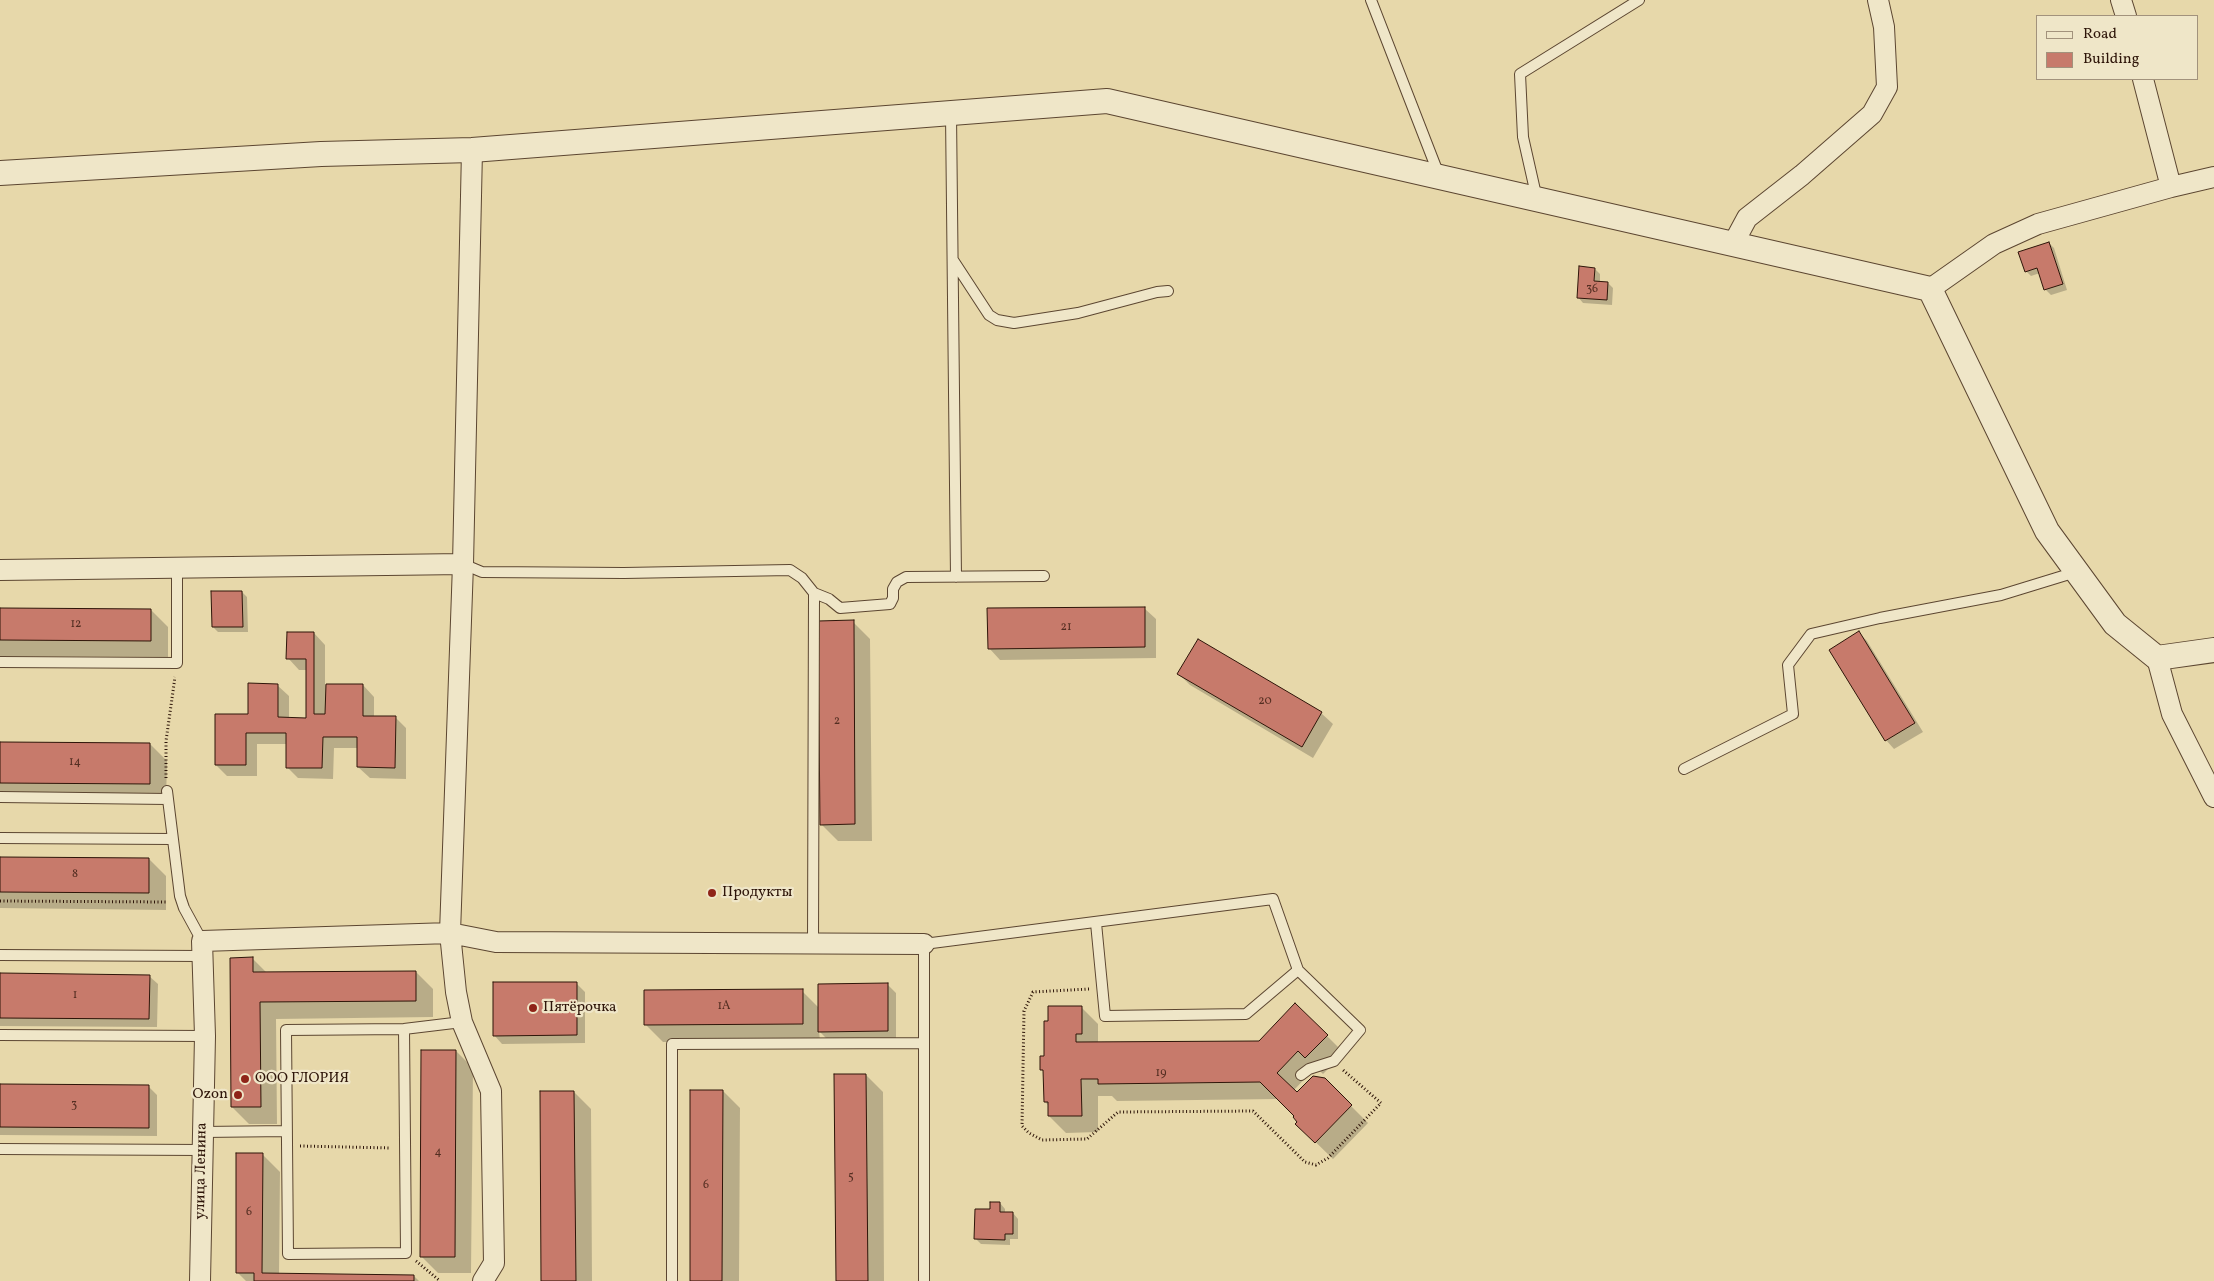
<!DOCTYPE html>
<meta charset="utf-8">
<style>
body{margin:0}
#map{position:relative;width:2214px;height:1281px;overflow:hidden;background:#e7d8aa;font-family:Vollkorn,serif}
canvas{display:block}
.legend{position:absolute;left:2036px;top:15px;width:162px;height:65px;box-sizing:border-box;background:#efe6c8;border:1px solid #a2927c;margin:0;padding:6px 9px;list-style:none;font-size:15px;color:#2e1509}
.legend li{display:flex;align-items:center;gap:10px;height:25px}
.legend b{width:25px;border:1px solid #a2927c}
</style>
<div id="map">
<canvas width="2214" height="1281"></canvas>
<ul class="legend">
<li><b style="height:6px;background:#efe6c8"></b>Road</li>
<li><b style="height:14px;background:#c77a6b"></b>Building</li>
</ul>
</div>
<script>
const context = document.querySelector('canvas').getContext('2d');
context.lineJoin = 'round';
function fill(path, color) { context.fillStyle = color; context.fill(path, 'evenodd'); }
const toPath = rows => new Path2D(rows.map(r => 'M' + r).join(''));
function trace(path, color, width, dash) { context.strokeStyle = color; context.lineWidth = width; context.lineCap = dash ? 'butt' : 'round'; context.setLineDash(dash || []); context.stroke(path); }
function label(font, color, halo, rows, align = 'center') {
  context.font = font + ' Vollkorn,serif'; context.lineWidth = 4.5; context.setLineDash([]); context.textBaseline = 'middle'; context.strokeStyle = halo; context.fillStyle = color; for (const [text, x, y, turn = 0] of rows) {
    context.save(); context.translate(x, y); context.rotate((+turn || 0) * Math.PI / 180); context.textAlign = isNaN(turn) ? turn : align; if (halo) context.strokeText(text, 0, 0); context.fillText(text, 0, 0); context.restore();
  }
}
fill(toPath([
 [2049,243,2054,248,2067,290,2051,295,2046,290,2040,273,2031,276,2026,271],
 [1595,269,1600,274,1600,282,1608,283,1613,288,1612,305,1583,303,1578,297],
 [242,592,247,597,248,632,218,632,213,627],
 [1144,608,1156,619,1156,658,1000,660,989,648],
 [0,609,151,610,168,627,168,657,0,656],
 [853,622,870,639,872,841,838,841,821,824],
 [314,633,325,645,325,685,363,685,374,697,374,717,395,717,406,728,406,779,370,778,358,767,359,748,334,748,333,779,298,778,287,767,287,744,257,744,257,776,227,776,216,765,249,715,277,685,289,696,289,719,307,719,308,670,299,670,288,658],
 [1859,633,1867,641,1923,732,1894,749,1886,740],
 [1198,640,1321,713,1333,724,1313,758,1190,685,1179,674],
 [0,743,150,744,167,761,166,801,0,800],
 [0,858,149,859,166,876,166,910,0,908],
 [253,959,267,973,416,972,433,989,433,1017,276,1019,277,1124,249,1124,232,1107],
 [0,975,149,976,158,984,157,1027,0,1026],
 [576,983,585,992,585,1043,502,1044,494,1035],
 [887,984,896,993,896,1039,828,1040,819,1031,820,1041,663,1042,646,1025,802,991,819,1008],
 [1296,1005,1344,1053,1323,1074,1316,1067,1294,1090,1297,1094,1324,1079,1368,1123,1333,1159,1297,1124,1299,1122,1296,1116,1278,1099,1117,1101,1112,1096,1098,1096,1098,1132,1066,1133,1049,1116,1049,1106,1045,1102,1045,1073,1041,1069,1045,1057,1050,1022,1081,1007,1098,1024,1098,1043,1260,1042],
 [456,1051,473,1068,471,1273,438,1273,421,1256],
 [866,1075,883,1092,884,1281,837,1281],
 [0,1085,148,1086,157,1095,157,1136,0,1135],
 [723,1091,740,1108,739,1281,691,1281],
 [574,1092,591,1109,592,1281,542,1281],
 [263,1155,280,1172,279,1275,414,1276,419,1281,246,1281,237,1272],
 [1000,1203,1005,1209,1005,1213,1013,1213,1018,1219,1018,1239,1010,1239,1010,1245,981,1244,976,1239,991,1210]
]), '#0003');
const building = toPath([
 [2049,242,2063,284,2044,290,2037,268,2025,272,2018,252,2049,242],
 [1579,266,1595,268,1594,281,1608,282,1607,300,1577,298,1579,266],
 [211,591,242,591,243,627,212,627,211,591],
 [1145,607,1145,647,988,649,987,608,1145,607],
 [0,608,151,609,151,641,0,640,0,608],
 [854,620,855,824,820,825,818,621,854,620],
 [1859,631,1915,723,1885,741,1829,650,1859,631],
 [287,632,314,632,314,714,325,714,326,684,363,684,363,716,396,716,395,768,357,767,357,737,323,737,322,768,286,768,286,733,246,733,246,765,215,765,215,714,248,714,248,683,278,684,278,717,306,718,306,659,286,659,287,632],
 [1198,639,1322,712,1302,747,1177,674,1198,639],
 [0,742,150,743,150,784,0,783,0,742],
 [0,857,149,858,149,893,0,892,0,857],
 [253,957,253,972,416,971,416,1001,260,1002,261,1107,231,1107,230,958,253,957],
 [0,973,150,975,149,1019,0,1018,0,973],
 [493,982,577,982,577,1035,493,1036,493,982],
 [888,983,888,1031,818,1032,818,984,888,983],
 [803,989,803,1024,644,1025,644,990,803,989],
 [1295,1003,1328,1035,1305,1058,1298,1051,1277,1073,1297,1092,1313,1076,1325,1078,1352,1105,1315,1143,1295,1124,1297,1122,1293,1117,1294,1116,1260,1082,1098,1084,1098,1079,1081,1079,1082,1116,1048,1116,1048,1102,1044,1102,1043,1070,1040,1070,1040,1056,1044,1056,1044,1021,1048,1021,1048,1006,1082,1006,1082,1034,1076,1034,1076,1042,1259,1041,1295,1003],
 [421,1050,456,1050,455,1257,420,1257,421,1050],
 [834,1074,866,1074,868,1281,836,1281,834,1074],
 [0,1084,149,1085,149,1128,0,1127,0,1084],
 [690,1090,723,1090,722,1281,690,1281,690,1090],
 [540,1091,574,1091,576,1281,541,1281,540,1091],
 [236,1153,263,1153,262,1273,414,1275,414,1281,254,1281,254,1273,236,1273,236,1153],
 [990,1202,1000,1202,1000,1212,1013,1212,1013,1234,1005,1234,1005,1240,974,1239,975,1209,990,1209,990,1202]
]);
fill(building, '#c77a6b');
trace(building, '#2e1509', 1);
const service = toPath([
 [1371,0,1439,175],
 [951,114,956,577],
 [1537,199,1523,137,1520,74,1639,0],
 [953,260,989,315,997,320,1014,323,1078,313,1157,292,1168,291],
 [463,564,482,572,624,573,790,570,802,578,814,593,829,599,840,608,890,604,893,598,893,589,897,582,906,577,1044,576],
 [0,662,177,663,177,568],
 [1684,769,1793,714,1788,665,1811,634,1880,618,2001,595,2076,572],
 [167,791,180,896,184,908,202,941],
 [0,797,168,799],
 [0,838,173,839],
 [1096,923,1105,1016,1246,1014,1298,970],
 [813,943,814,593],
 [0,955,202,956],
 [404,1029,406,1253,288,1254,286,1030,404,1029,462,1022],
 [0,1035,205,1036],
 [203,1132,287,1131],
 [0,1149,203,1150],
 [672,1281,672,1044,924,1043],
 [924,1281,924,944,1273,899,1298,970,1360,1030,1334,1061,1309,1069,1301,1075]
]);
const minor = toPath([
 [2121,0,2126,16],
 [2143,79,2171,187],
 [472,150,463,564,450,933,456,992,462,1022,491,1091,494,1263,483,1281],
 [1733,244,1747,218,1802,175,1872,114,1887,87,1884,27,1878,0],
 [1930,289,1994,244,2038,224,2171,187,2214,177],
 [0,570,463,564],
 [2157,658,2172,714,2214,797],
 [200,1281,205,1036,202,941,450,933,496,942,924,944]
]);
const tertiary = toPath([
 [0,173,321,154,472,150,1107,101,1930,289,2047,531,2115,624,2157,658,2214,650]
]);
trace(service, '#5c4631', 12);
trace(minor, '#5c4631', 22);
trace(tertiary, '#5c4631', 26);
trace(toPath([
 [166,778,166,741,175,677],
 [0,901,168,902],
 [1089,989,1033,992,1024,1011,1022,1126,1029,1133,1042,1140,1087,1139,1118,1112,1253,1111,1305,1162,1316,1165,1328,1158,1381,1103,1343,1070],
 [300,1146,391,1148],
 [416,1261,440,1281]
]), '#2e1509', 3, [1, 2.5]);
trace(service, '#efe6c8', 10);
trace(minor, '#efe6c8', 20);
trace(tertiary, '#efe6c8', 24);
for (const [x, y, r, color] of [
 [712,893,5,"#8f2418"],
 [533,1008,5,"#8f2418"],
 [245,1079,5,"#8f2418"],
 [238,1095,5,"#8f2418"]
]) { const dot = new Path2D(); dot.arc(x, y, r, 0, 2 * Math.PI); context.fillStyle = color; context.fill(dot); trace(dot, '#efe6c8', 2); }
label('12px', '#542e22', null, [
 ["36",1592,290],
 ["12",76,625],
 ["21",1066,628],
 ["20",1265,702],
 ["2",837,722],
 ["14",75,763],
 ["8",75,875],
 ["1",75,996],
 ["1А",724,1007],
 ["19",1161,1074],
 ["3",74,1106],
 ["4",438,1153],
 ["5",851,1178],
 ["6",706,1186],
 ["6",249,1213]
]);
label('15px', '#2e1509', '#efe6c8', [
 ["Продукты",722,893],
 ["Пятёрочка",543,1008],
 ["ООО ГЛОРИЯ",255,1079],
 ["Ozon",228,1095,"right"]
], 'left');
label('15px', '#2e1509', '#efe6c8', [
 ["улица Ленина",202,1171,-89]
]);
</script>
